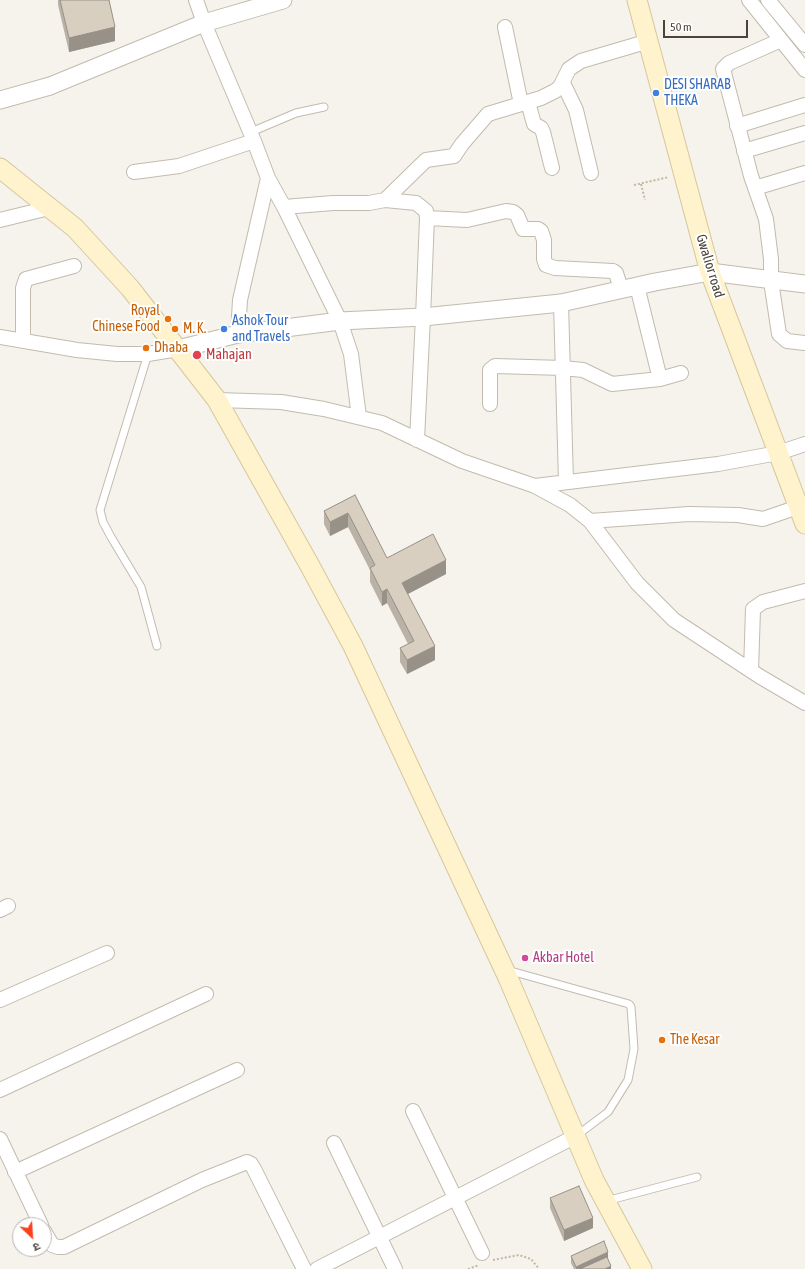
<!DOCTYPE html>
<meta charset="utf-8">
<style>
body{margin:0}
#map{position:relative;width:805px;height:1269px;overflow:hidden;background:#f6f3ec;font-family:"Asap Condensed","Noto Sans Devanagari",sans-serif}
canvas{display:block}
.north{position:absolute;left:12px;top:1217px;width:40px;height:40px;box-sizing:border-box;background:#fff;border:1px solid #b7b4b0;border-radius:50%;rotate:155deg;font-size:11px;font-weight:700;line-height:16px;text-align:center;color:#4b4439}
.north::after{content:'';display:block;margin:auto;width:14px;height:18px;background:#fc3f1d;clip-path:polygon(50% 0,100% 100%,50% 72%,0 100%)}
.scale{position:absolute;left:663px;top:20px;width:85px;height:18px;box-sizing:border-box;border:2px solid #4b4439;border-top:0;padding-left:5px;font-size:12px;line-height:14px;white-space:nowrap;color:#4b4439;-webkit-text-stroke:3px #fff;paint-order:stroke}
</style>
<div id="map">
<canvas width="805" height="1269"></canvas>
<div class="north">उ</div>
<div class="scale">50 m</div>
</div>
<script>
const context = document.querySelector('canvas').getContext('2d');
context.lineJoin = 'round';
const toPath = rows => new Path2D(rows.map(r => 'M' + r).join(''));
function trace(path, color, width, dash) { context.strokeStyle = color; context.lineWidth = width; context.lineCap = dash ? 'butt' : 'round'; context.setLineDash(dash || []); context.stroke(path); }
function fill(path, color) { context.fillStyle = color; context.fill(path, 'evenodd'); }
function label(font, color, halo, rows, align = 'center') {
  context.font = font + ' "Asap Condensed",sans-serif'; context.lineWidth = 4; context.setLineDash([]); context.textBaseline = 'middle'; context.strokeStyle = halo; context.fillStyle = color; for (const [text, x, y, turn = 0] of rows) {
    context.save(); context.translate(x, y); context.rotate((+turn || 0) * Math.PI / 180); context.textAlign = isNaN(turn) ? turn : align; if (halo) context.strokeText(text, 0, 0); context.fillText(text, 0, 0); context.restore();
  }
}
const service = toPath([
 [251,132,296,113,324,107],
 [148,354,100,510,103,522,111,537,141,587,157,646],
 [507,970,629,1004,631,1007,634,1049,628,1080,608,1112,576,1136],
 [606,1201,697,1177]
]);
const minor = toPath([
 [196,0,204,23,254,141,268,178,240,300,238,334],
 [749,0,805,70],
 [768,0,805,45],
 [505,27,521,104],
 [781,40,729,63,723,69,751,176,766,219,771,259,771,281,779,334,787,341,805,343],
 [563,83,576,110,591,173],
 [528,102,534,124,541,128,543,132,552,168],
 [737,126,805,105],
 [744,151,805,133],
 [134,172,179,166,254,141],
 [268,178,284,207,340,321,351,354,359,417],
 [755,188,805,173],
 [385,200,426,160,454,156,462,144,488,114,541,98,555,91,560,87,569,69,581,61,649,41],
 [284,207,333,203,369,203,385,200,416,203,426,211,427,218,423,317,417,440],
 [427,218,467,220,506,211,513,212,517,215,523,229,538,229,541,231,544,240,544,259,546,265,555,268,613,271,616,273,621,289],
 [0,220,49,208],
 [637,286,660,379],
 [561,303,566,482],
 [0,337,77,350,117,354,148,354,178,349],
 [23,341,23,288,26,279,74,266],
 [217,400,281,402,324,409,382,423,462,461,535,486,570,505,590,521,637,583,674,620,759,676,805,703],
 [490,404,490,370,495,366,563,368,583,370,612,384,660,379,681,373],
 [535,486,718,464,778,453,805,444],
 [590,521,689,514,738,515,763,519,798,507],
 [751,671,753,609,763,602,805,591],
 [0,910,8,906],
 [0,1000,107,953],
 [0,1090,206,994],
 [413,1111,482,1253],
 [0,1139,41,1225],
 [334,1143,395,1269],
 [15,1172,237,1070],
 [44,1231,52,1245,58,1247,64,1247,202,1180,247,1162,251,1164,254,1169,304,1269],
 [317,1269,576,1136]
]);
const tertiary = toPath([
 [0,100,50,86,204,23,283,0],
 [178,349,238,334,340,321,423,317,561,303,655,282,710,272,805,284]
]);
const secondary = toPath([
 [637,0,710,272,805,524],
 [0,168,75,228,130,288,217,400,310,566,353,646,509,980,594,1180,642,1269]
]);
trace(service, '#c2bbae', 9);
trace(minor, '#c2bbae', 16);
trace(tertiary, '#c2bbae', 19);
trace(secondary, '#d6c79b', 21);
trace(toPath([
 [641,184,645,200],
 [634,185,669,177],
 [493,1260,519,1255,531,1259,539,1269],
 [468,1269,479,1265]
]), '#c4b79f', 2, [2, 2]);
trace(service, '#fff', 7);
trace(minor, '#fff', 14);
trace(tertiary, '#fff', 17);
trace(secondary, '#fff3cd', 19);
fill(toPath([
 [58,0,109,0,115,41,69,52,58,5],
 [355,495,387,558,446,574,408,594,435,660,407,674,400,662,400,648,408,644,387,603,382,606,370,582,370,570,348,527,330,536,324,524,324,511],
 [550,1198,593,1228,564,1241,550,1208],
 [571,1256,608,1259,611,1269,574,1269,571,1263]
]), '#bab2a6');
fill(toPath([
 [115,27,115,41,69,52,69,38],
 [348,513,348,527,330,536,330,522],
 [446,560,446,574,402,597,402,583],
 [387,589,387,603,382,606,382,592],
 [435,646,435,660,407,674,407,660],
 [593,1218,593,1228,564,1241,564,1230],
 [608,1252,608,1259,587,1269,582,1268,582,1269,576,1269,576,1267],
 [611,1266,611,1269,605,1269]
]), '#979187');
const building = toPath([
 [60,0,109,0,115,27,69,38,60,0],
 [355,495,387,558,433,534,446,560,402,583,435,646,407,660,400,648,414,641,387,589,382,592,370,568,375,565,348,513,330,522,324,511,355,495],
 [579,1186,593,1218,564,1230,550,1198,579,1186],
 [604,1241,608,1252,576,1267,571,1256,604,1241],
 [607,1257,611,1266,605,1269,582,1269,582,1268,607,1257]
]);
fill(building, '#d8cfc1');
trace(building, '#979187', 1);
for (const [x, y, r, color] of [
 [656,93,4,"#3f7fe0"],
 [168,319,4,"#e8710a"],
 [175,329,4,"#e8710a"],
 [224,329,4,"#3f7fe0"],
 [146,348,4,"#e8710a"],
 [197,355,5,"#e0444e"],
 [525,958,4,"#d1479c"],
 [662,1040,4,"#e8710a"]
]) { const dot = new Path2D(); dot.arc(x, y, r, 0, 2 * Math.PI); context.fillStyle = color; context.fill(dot); trace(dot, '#fff', 1.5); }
label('14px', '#366cbe', '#fff', [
 ["DESI SHARAB",664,85],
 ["THEKA",664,101],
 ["Ashok Tour",232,321],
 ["and Travels",232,337]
], 'left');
label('14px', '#4b4439', '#fff', [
 ["Gwalior road",710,266,73]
]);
label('14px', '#c56008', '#fff', [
 ["Royal",160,311,"right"],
 ["Chinese Food",160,327,"right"],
 ["M. K.",183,329],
 ["Dhaba",154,348],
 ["The Kesar",670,1040]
], 'left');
label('14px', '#be3a42', '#fff', [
 ["Mahajan",206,355]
], 'left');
label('14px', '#b23c85', '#fff', [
 ["Akbar Hotel",533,958]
], 'left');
</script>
